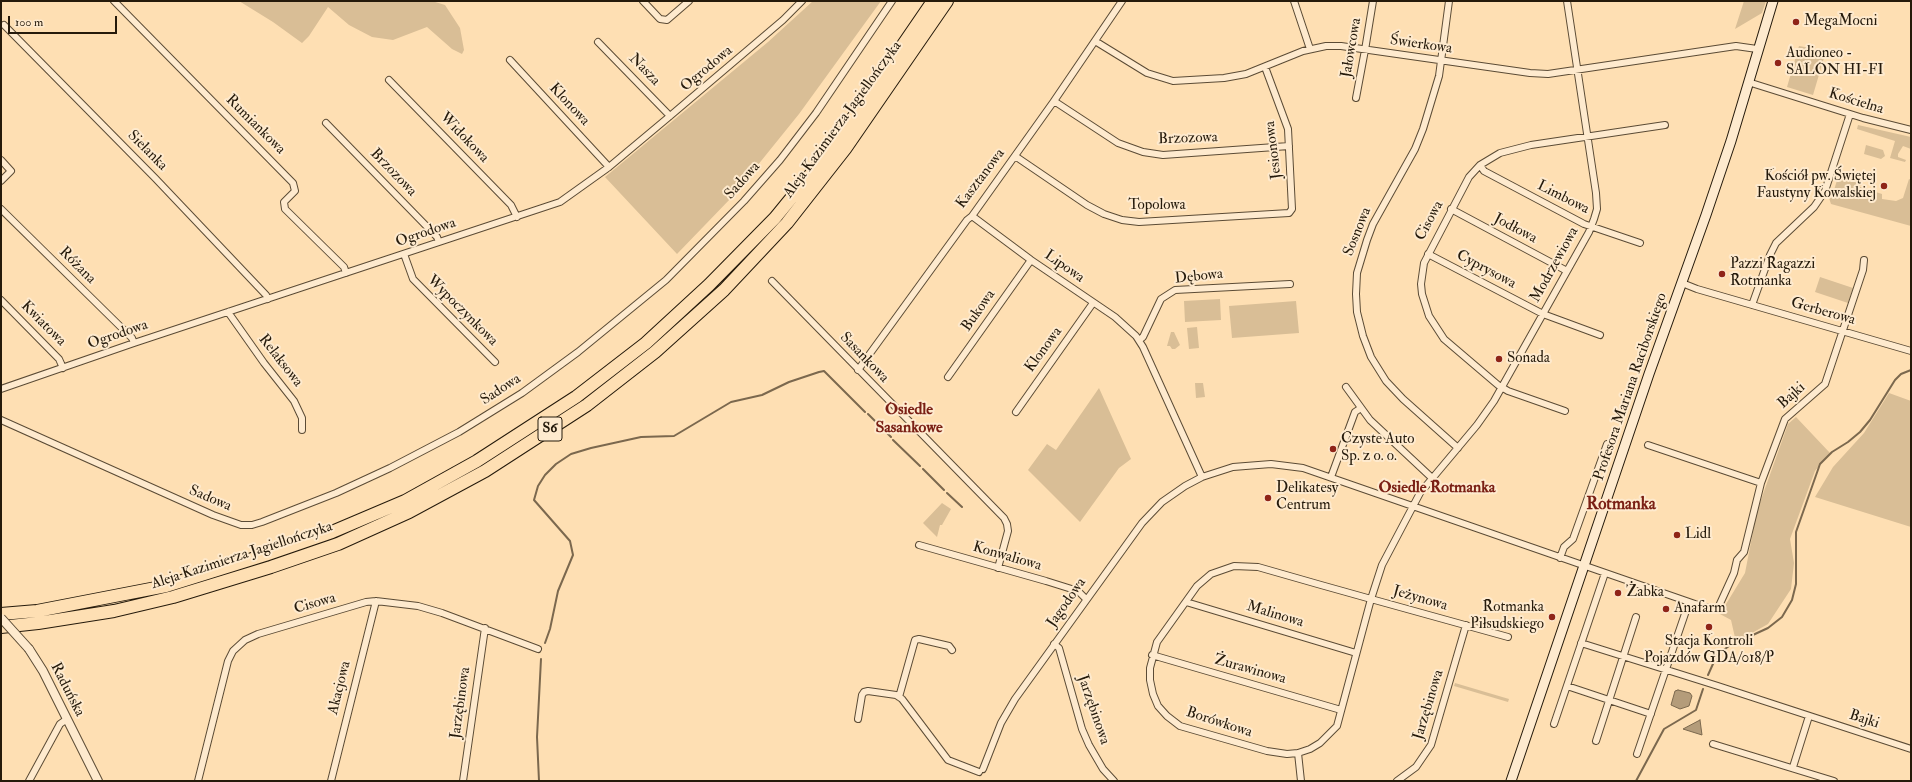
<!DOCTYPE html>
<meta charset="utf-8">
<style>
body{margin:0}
#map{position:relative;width:1912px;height:782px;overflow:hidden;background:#fedfb3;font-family:"IM FELL Double Pica",serif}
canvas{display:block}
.frame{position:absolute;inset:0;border:2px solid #251a0b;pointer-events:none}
.scale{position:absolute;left:8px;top:16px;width:109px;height:18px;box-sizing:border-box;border:2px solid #251a0b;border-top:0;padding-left:5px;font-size:12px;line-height:14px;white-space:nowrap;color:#251a0b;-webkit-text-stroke:3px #feeace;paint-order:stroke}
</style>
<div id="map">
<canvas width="1912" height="782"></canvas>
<div class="frame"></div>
<div class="scale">100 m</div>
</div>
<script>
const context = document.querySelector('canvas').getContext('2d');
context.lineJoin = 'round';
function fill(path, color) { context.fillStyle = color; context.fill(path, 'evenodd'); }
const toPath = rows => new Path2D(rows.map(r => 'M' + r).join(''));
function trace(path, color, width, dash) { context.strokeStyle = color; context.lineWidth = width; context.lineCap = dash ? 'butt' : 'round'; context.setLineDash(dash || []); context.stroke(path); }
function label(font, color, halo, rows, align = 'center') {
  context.font = font + ' "IM FELL Double Pica",serif'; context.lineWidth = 4; context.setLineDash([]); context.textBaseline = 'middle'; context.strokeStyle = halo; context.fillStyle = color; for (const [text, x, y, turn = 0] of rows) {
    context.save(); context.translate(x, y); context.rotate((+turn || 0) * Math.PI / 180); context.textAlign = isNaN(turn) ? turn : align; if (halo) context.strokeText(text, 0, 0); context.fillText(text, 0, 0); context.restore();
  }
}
fill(toPath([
 [239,1,397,1,399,2,432,1,445,5,460,28,464,50,462,54,452,49,427,27,393,40,372,37,349,25,328,7,309,36,302,43,273,22],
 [813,1,881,1,799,114,732,197,677,254,605,177,768,42],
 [1744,1,1766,1,1762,13,1735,29],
 [1799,46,1826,51,1813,95,1787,87],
 [1858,125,1911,137,1911,149,1903,146,1898,154,1898,157,1906,160,1905,162,1890,158,1895,141,1857,129],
 [1866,145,1883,150,1885,156,1881,159,1864,154],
 [1839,174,1861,182,1860,187,1882,194,1882,199,1896,201,1903,198,1909,179,1911,180,1911,226,1831,204,1829,198,1834,190],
 [1820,277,1853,288,1848,303,1815,292],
 [1220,299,1221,320,1185,322,1184,301],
 [1296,301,1299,333,1232,338,1229,306],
 [1197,327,1199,348,1189,349,1187,328],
 [1171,332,1174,332,1180,345,1175,349,1172,349,1170,346,1167,346],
 [1195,383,1203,383,1205,397,1196,398],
 [1099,388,1131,459,1119,468,1080,522,1028,470,1047,444,1056,450],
 [1889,393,1911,401,1911,527,1815,497,1833,467,1864,433],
 [1796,417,1830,453,1815,471,1790,539,1794,563,1791,589,1768,624,1736,642,1731,620,1720,614,1745,573,1757,511,1788,424],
 [942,503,951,509,942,525,940,525,937,537,923,523],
 [1455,683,1509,699,1508,702,1454,686]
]), '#d9be96');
const water = toPath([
 [1678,690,1690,693,1692,696,1689,706,1680,709,1671,705,1675,691,1678,690],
 [1700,720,1702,735,1683,729,1700,720]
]);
fill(water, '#b49c7a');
trace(water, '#7b684e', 1);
trace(toPath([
 [868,414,891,437],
 [893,440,920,466],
 [923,469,944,490],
 [947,493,962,507],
 [545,643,550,629,558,591,573,555,570,541,534,500,538,486,545,475,556,464,571,454,591,448,641,437,674,436,731,402,762,395,789,382,819,372,824,371,865,412],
 [1708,675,1717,655,1729,646,1768,628,1782,617,1792,600,1796,584,1796,532,1820,464,1832,452,1848,442,1860,432,1870,420,1895,380,1901,374,1911,370],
 [539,781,537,737,541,659],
 [1636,781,1664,729,1696,710,1703,689]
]), '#7b684e', 2);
const minor = toPath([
 [114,1,293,183,295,191,284,202,285,209,344,267,346,273],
 [643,1,660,19,667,20,689,1],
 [1294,1,1310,49],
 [1449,1,1439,76,1423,129,1415,149,1373,224,1367,240,1357,273,1356,294,1357,312,1363,336,1371,357,1386,381,1403,399,1458,448],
 [4,25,155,178,266,295,268,299],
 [1095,41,1147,73,1173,81,1224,78,1246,74,1303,51,1326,46,1341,46,1530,73,1548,74,1736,46,1757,49],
 [598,42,670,116],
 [510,60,609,167],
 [389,80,511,205,517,217],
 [1748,82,1863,118,1911,130],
 [1356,98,1365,50,1373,1],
 [1054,101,1118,143,1143,152,1163,155,1289,146],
 [326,123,437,237,439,242],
 [1015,156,1087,205,1104,214,1122,220,1139,222,1289,213,1292,209,1288,129,1265,67],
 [1,160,11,171,1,181],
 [1480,165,1484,171,1584,224,1640,243],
 [1,209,132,338,134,343],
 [1451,209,1567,271],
 [972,216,1031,260,1115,317,1136,336,1143,347,1202,477],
 [404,254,413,279,495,362],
 [1428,254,1543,314,1600,335],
 [772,281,1004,518,1007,524,1008,531,998,568],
 [1682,283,1697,289,1911,351],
 [1,300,59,359,63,368],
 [1752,305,1770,255,1776,243,1814,207,1825,191,1850,114],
 [228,312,264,363,294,401,302,418,302,430],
 [1139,340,1143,337,1161,299,1175,290,1290,284],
 [858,370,967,220,972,216,1054,101,1122,1],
 [948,377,1031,260],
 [1346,387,1370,420,1432,478],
 [1,389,134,343,560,202,609,167,670,116,783,20,802,1],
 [1565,411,1508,391,1498,385,1444,339,1429,316,1422,294,1421,284,1424,263,1469,177,1480,165,1500,153,1531,145,1665,125],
 [1016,412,1093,303],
 [1,420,213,515,241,525,252,525,262,522,336,493,390,468,459,432,522,393,578,352,666,280,744,201,780,160,816,113,892,1],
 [1648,445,1761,483],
 [1331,477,1355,412,1361,408],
 [919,545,1046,581,1078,591,1086,599],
 [1560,558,1564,547,1573,539,1607,444],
 [1186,602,1356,653],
 [1508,637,1371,599,1321,585,1258,567,1234,566,1211,574,1197,586,1157,642,1150,668,1150,680,1153,694,1158,706,1167,716,1180,726,1267,751,1287,754,1298,753,1310,749,1320,743,1337,726,1371,599,1382,565,1420,493,1477,425,1494,401,1589,232,1594,219,1597,209,1596,193,1567,1],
 [1581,643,1718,686,1911,749],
 [1054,644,1059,648,1082,729,1089,745,1103,769,1114,781],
 [1152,655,1341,710],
 [1567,686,1651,714],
 [899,697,915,640,919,639,949,646,952,650],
 [858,719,862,695,864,692,868,691,896,695,902,699,948,760,979,772],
 [1554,724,1605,573],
 [1596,741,1636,617],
 [1713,744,1834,781],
 [1298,753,1301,781],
 [1637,754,1689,602],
 [1793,767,1809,716],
 [983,769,1001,723,1015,699,1142,523,1162,502,1185,486,1202,477,1233,467,1271,464,1303,468,1695,604,1712,609,1718,608,1734,573,1737,560,1744,552,1761,483,1785,419,1825,384,1863,270,1864,260],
 [29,781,60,724,67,719],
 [198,781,228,661,233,651,245,640,258,634,366,602,376,601,418,606,442,613,538,649],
 [331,781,376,601],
 [463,781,485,628],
 [1397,781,1416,767,1431,745,1466,625]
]);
const tertiary = toPath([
 [29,649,43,671,98,781]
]);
const secondary = toPath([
 [1511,781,1649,374,1706,215,1731,141,1773,1]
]);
const motorway = toPath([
 [1,614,37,611,166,586,265,555,332,532,405,501,477,461,576,397,646,343,709,285,775,218,833,147,933,1],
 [1,627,38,623,114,611,173,597,271,567,338,544,409,512,485,471,587,405,655,352,724,290,787,223,845,149,947,1]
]);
trace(minor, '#5b4b35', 8);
trace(tertiary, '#5b4b35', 10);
trace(secondary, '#251a0b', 11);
trace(motorway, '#251a0b', 14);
trace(minor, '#feeace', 6);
trace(tertiary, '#feeace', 8);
trace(secondary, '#feeace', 9);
trace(motorway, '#fedfb3', 12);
const tertiaryBridge = toPath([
 [1,618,29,649]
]);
trace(tertiaryBridge, '#5b4b35', 10, []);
trace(tertiaryBridge, '#feeace', 8);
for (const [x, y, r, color] of [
 [1796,22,4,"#8f2418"],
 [1778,63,4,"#8f2418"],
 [1884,186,4,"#8f2418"],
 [1722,274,4,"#8f2418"],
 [1499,359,4,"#8f2418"],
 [1333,449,4,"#8f2418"],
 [1268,498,4,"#8f2418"],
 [1677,535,4,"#8f2418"],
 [1618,593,4,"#8f2418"],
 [1666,609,4,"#8f2418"],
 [1552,617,4,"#8f2418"],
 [1709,627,4,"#8f2418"]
]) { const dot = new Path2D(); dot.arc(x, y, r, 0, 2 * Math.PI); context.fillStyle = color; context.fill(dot); trace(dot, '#feeace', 1.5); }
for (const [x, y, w] of [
 [550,429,24]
]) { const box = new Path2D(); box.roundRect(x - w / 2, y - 12, w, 24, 3); context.fillStyle = '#feeace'; context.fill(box); trace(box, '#251a0b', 1); }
label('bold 14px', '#251a0b', null, [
 ["S6",550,429]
]);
label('15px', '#251a0b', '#feeace', [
 ["MegaMocni",1804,22],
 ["Audioneo -",1786,54],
 ["SALON HI-FI",1786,71],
 ["Kościół pw. Świętej",1876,177,"right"],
 ["Faustyny Kowalskiej",1876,194,"right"],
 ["Pazzi Ragazzi",1730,265],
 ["Rotmanka",1730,282],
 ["Sonada",1507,359],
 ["Czyste Auto",1341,440],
 ["Sp. z o. o.",1341,457],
 ["Delikatesy",1276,489],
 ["Centrum",1276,506],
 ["Lidl",1685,535],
 ["Żabka",1626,593],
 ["Rotmanka",1544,608,"right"],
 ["Piłsudskiego",1544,625,"right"],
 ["Anafarm",1674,609],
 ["Stacja Kontroli",1709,642,"center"],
 ["Pojazdów GDA/018/P",1709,659,"center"]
], 'left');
label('15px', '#251a0b', '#feeace', [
 ["Świerkowa",1421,45,8],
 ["Jałowcowa",1352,48,-80],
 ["Ogrodowa",707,69,-40],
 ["Nasza",644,70,46],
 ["Kościelna",1856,102,17],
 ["Klonowa",569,105,47],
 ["Aleja Kazimierza Jagiellończyka",843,120,-54],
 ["Rumiankowa",255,125,45],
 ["Widokowa",464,138,46],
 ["Brzozowa",1188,139,-2],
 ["Jesionowa",1274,150,-97],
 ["Sielanka",147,151,45],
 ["Brzozowa",393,173,46],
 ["Kasztanowa",981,179,-53],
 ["Sadowa",743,181,-48],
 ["Limbowa",1563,198,27],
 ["Topolowa",1157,206],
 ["Cisowa",1430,221,-62],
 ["Jodłowa",1515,229,28],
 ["Sosnowa",1358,232,-68],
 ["Ogrodowa",426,233,-19],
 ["Modrzewiowa",1555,265,-61],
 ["Różana",77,266,45],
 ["Lipowa",1064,267,35],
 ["Cyprysowa",1486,270,28],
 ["Dębowa",1199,277,-6],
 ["Wypoczynkowa",462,311,45],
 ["Bukowa",979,311,-55],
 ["Gerberowa",1823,312,16],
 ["Kwiatowa",43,324,45],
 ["Ogrodowa",118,335,-19],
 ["Klonowa",1044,350,-54],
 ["Sasankowa",864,358,46],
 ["Relaksowa",280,361,52],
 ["Profesora Mariana Raciborskiego",1631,387,-71],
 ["Sadowa",501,390,-33],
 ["Bajki",1792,396,-42],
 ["Sadowa",210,499,23],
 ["Aleja Kazimierza Jagiellończyka",242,556,-18],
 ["Konwaliowa",1007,557,16],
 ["Jeżynowa",1420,599,16],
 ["Jagodowa",1067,603,-55],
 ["Cisowa",315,604,-16],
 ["Malinowa",1275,615,17],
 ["Żurawinowa",1250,670,16],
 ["Akacjowa",340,688,-76],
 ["Raduńska",67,690,63],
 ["Jarzębinowa",461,703,-82],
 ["Jarzębinowa",1429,705,-73],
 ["Jarzębinowa",1093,710,71],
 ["Bajki",1864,720,18],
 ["Borówkowa",1219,723,18]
]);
label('bold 16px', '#7a1f14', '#feeace', [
 ["Osiedle",909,411],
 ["Sasankowe",909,429],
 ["Osiedle Rotmanka",1437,489]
]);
label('bold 17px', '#7a1f14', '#feeace', [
 ["Rotmanka",1621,505]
]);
</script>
